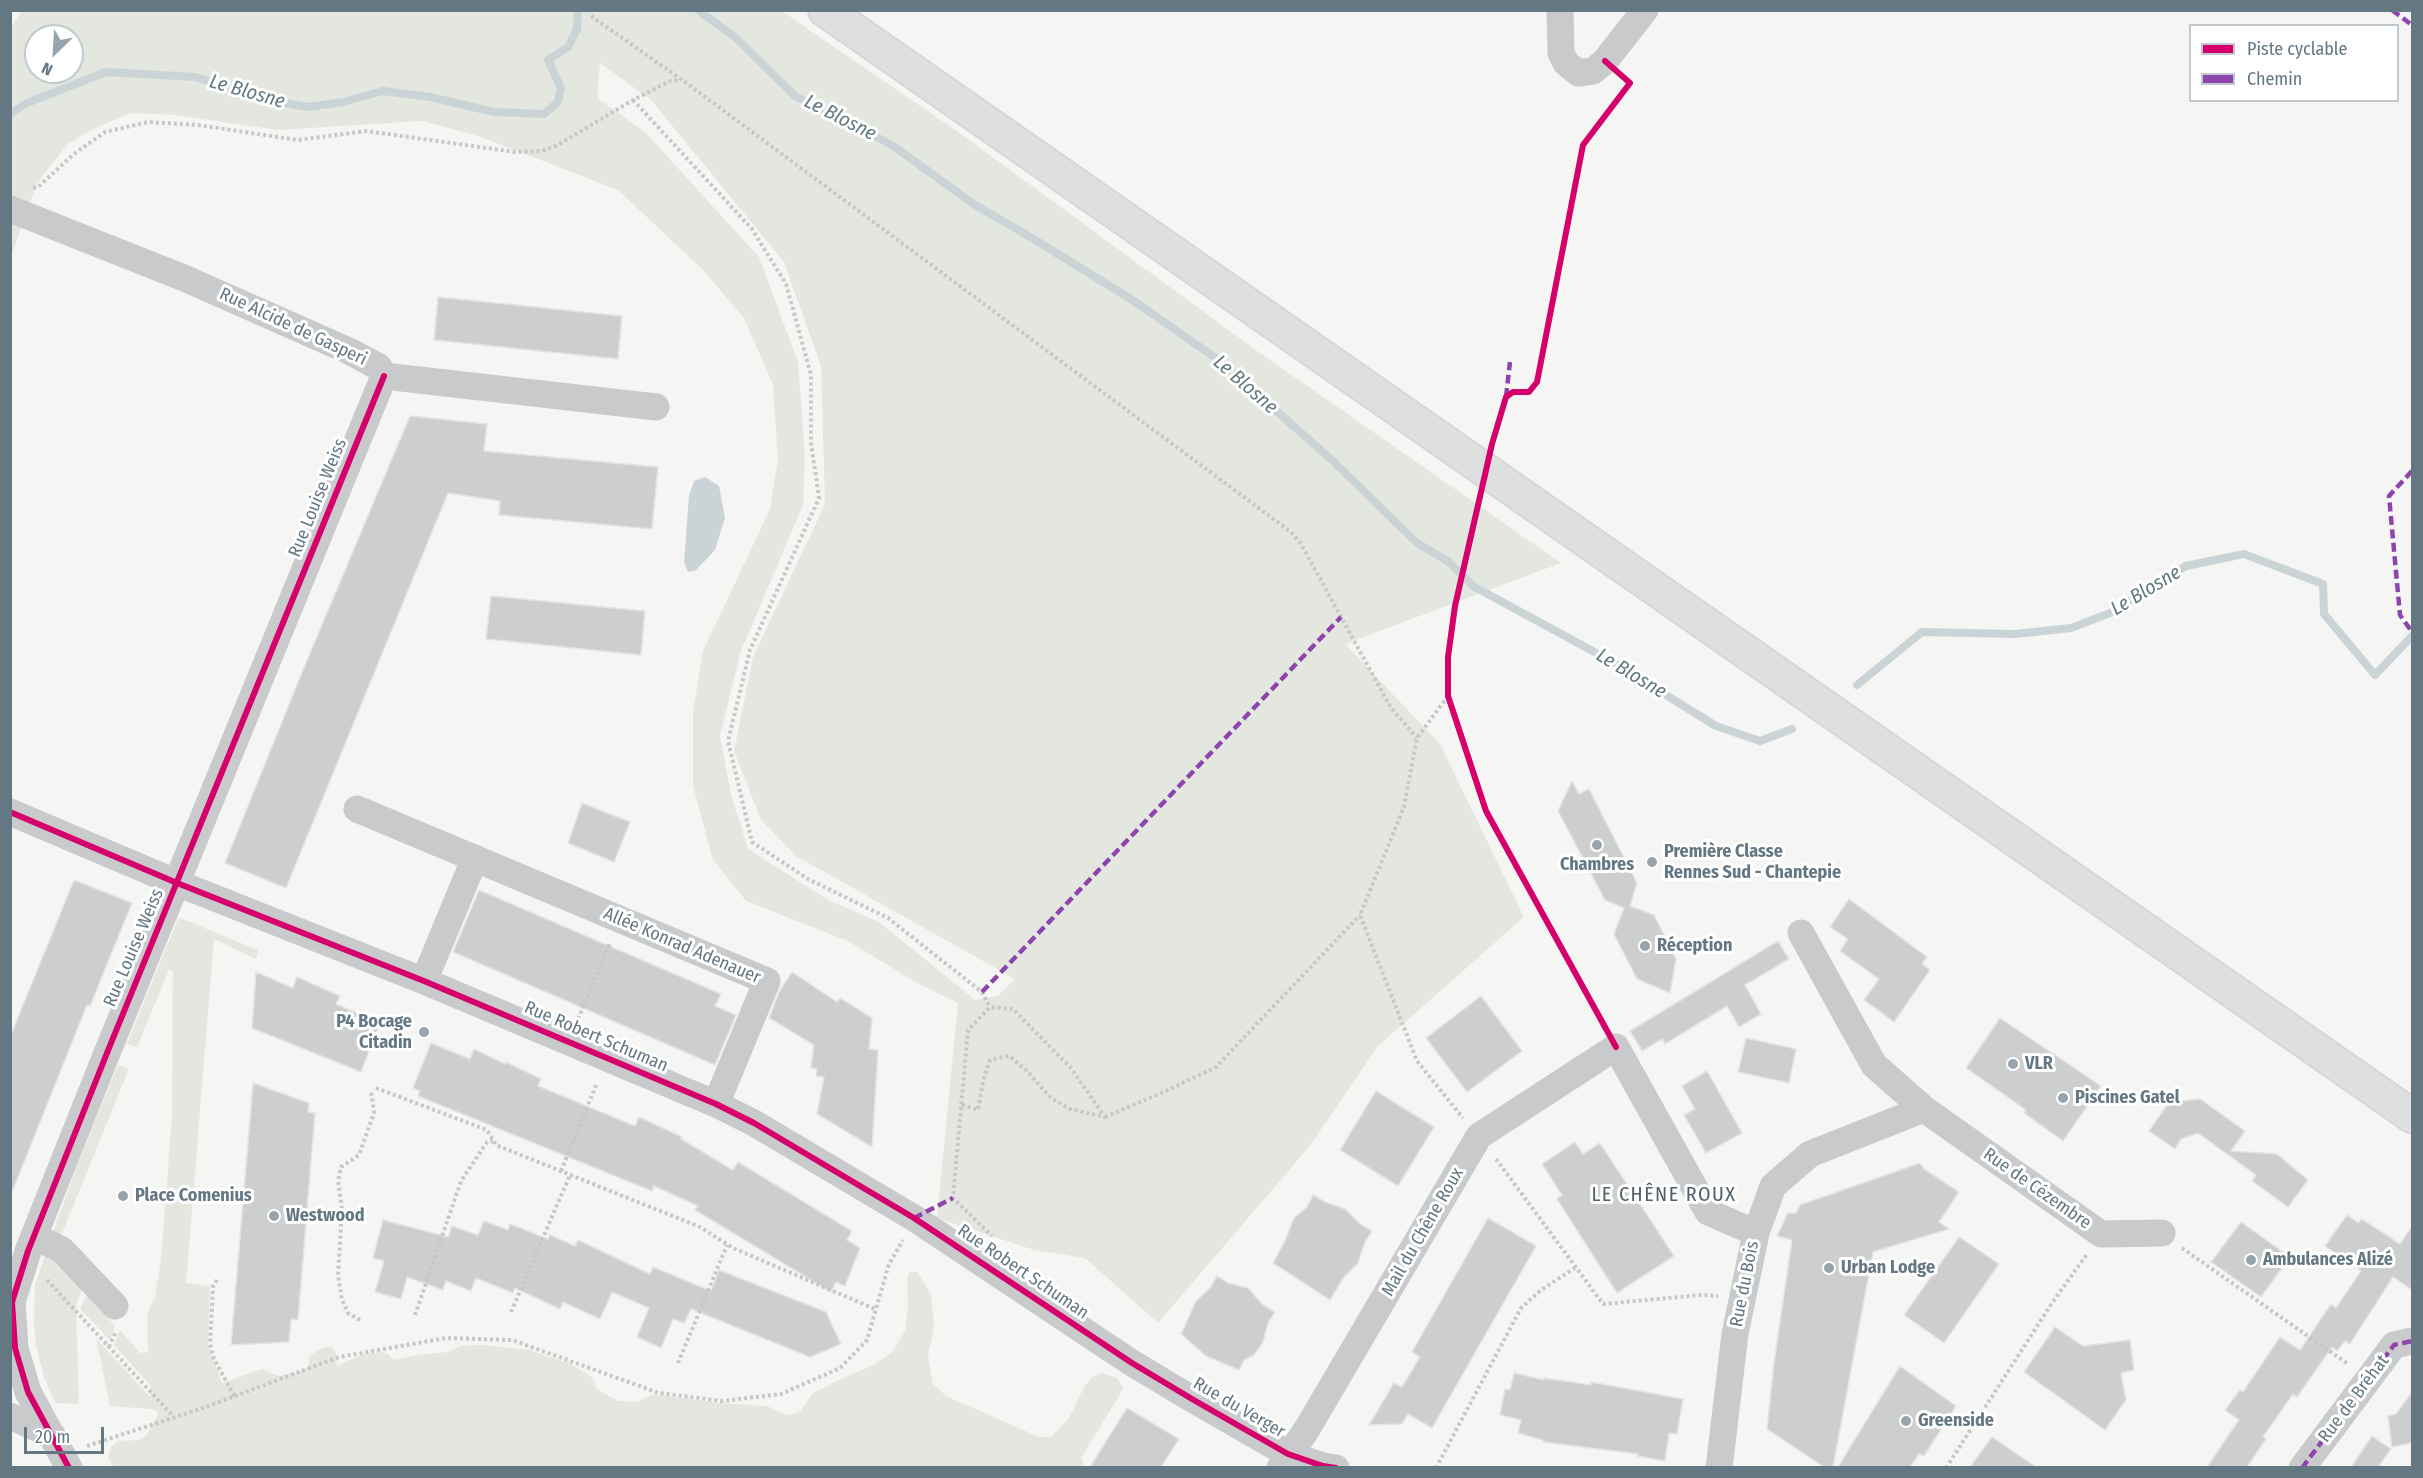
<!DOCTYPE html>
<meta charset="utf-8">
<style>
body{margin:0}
#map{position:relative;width:2423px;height:1478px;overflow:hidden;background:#f5f5f3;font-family:"Fira Sans Condensed",sans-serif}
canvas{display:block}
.frame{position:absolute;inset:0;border:12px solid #647884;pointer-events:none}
.legend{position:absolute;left:2189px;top:24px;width:210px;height:78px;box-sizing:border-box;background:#fff;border:2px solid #c1c9ce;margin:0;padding:8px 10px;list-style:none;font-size:18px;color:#647884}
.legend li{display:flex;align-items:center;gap:12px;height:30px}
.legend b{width:30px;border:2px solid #c1c9ce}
.north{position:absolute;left:24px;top:24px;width:60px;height:60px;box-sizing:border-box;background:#fff;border:2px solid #c1c9ce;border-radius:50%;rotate:205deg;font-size:16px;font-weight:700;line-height:24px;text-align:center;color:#647884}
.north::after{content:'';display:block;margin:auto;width:21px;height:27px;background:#97a4ab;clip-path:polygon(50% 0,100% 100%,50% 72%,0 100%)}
.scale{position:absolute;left:24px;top:1427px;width:80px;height:27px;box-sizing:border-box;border:3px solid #647884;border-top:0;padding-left:8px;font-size:18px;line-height:21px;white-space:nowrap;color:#647884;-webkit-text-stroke:4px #fff;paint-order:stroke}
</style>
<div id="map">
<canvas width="2423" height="1478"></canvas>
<div class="frame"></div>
<ul class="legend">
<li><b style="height:8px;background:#d6006c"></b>Piste cyclable</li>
<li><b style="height:8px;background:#8e44ad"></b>Chemin</li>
</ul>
<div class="north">N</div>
<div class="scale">20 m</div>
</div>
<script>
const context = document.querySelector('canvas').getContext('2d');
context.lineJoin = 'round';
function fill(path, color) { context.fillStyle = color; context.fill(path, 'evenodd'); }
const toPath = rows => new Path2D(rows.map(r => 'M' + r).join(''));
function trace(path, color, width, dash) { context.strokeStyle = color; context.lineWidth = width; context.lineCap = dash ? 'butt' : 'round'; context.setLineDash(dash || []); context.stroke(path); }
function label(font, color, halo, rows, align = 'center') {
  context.font = font + ' "Fira Sans Condensed",sans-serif'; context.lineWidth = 6; context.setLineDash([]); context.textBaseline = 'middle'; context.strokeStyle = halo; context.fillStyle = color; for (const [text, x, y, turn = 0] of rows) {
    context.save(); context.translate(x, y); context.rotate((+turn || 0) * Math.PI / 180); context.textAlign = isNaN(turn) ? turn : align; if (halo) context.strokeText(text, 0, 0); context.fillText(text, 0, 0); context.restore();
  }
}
fill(toPath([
 [22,11,782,11,961,134,1253,348,1561,563,1345,644,1440,744,1524,917,1378,1046,1309,1147,1158,1323,1085,1258,1034,1250,937,1218,958,1003,917,983,848,941,746,901,713,860,693,786,693,712,703,651,770,509,778,460,773,385,744,318,703,270,618,190,481,137,423,121,277,130,175,115,131,113,93,129,68,144,37,183,11,257,10,30],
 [36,36,72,36,72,72,36,72],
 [600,63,651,100,784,262,821,366,825,504,753,657,734,751,761,820,796,856,1015,979,998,996,975,1000,879,922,830,901,748,849,731,794,720,736,741,651,803,505,805,455,798,362,759,257,645,132,597,98],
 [180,918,258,950,256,959,214,939,186,1283,210,1286,208,1344,222,1383,262,1369,279,1376,294,1373,309,1367,309,1356,324,1347,332,1347,336,1352,337,1366,363,1354,381,1352,388,1354,393,1360,419,1355,448,1352,460,1346,482,1345,529,1350,569,1363,593,1378,597,1389,618,1401,637,1402,653,1394,719,1403,767,1406,787,1415,800,1412,812,1394,838,1380,874,1365,893,1351,905,1331,908,1308,907,1277,910,1271,917,1272,931,1294,934,1327,928,1356,933,1384,946,1396,1039,1437,1051,1437,1069,1418,1084,1387,1092,1377,1102,1373,1117,1378,1124,1388,1081,1458,1085,1467,113,1467,108,1457,111,1447,118,1441,139,1440,147,1434,158,1415,156,1410,152,1409,110,1406,96,1338,150,1397,150,1385,114,1345,120,1330,140,1353,148,1352,147,1315,155,1296,161,1260,172,1116,173,972,169,970,137,1047,127,1044,177,921],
 [118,1065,129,1069,60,1238,52,1235,78,1163],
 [45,1256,56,1260,82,1290,76,1305,79,1404,55,1403,44,1377,36,1345,34,1326,35,1285],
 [87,1294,115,1326,110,1340,80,1309]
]), '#e4e7e0');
fill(toPath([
 [705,477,719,486,725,518,715,550,696,570,688,572,684,562,689,496,694,481]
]), '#cad3d5');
trace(toPath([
 [698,10,736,38,795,96,892,145,975,205,1027,235,1131,299,1220,361,1334,462,1417,543,1449,562,1473,586,1611,661,1716,726,1760,741,1792,729],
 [10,114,27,103,106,72,196,77,266,100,308,107,343,102,383,91,430,97,494,112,544,114,558,102,561,88,548,60,568,47,577,29,578,10],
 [1857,685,1922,632,2015,634,2071,628,2110,613,2186,566,2244,554,2323,584,2324,614,2375,675,2412,636]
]), '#cad3d5', 8);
const building = toPath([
 [438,297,622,316,618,359,434,340,438,297],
 [410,416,487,424,484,451,658,467,652,529,499,515,500,501,448,493,286,888,225,863,303,670,410,416],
 [491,596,645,611,641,655,486,639,491,596],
 [1572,781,1579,794,1589,789,1637,883,1630,906,1654,915,1676,959,1670,993,1637,979,1614,934,1624,908,1605,900,1558,811,1572,781],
 [582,803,630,822,614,862,568,843,582,803],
 [74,880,132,903,90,1006,87,1005,10,1197,10,1037,74,880],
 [479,890,721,994,715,1006,736,1015,715,1065,453,952,479,890],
 [1849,899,1927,957,1922,964,1930,970,1894,1022,1864,1000,1879,979,1840,951,1848,939,1830,927,1849,899],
 [1778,941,1789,959,1745,985,1761,1014,1739,1027,1727,1006,1665,1044,1662,1039,1642,1051,1630,1031,1778,941],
 [256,972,293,988,297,977,340,996,336,1004,380,1023,361,1072,252,1028,256,972],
 [792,972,837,1002,840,998,872,1018,869,1049,878,1050,872,1147,817,1114,824,1077,816,1076,817,1069,811,1068,814,1045,769,1018,779,992,792,972],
 [1481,996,1522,1051,1467,1092,1426,1038,1481,996],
 [2000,1018,2101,1086,2063,1141,2024,1113,2026,1110,1966,1068,2000,1018],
 [1746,1038,1796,1049,1789,1083,1738,1072,1746,1038],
 [431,1043,470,1059,474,1049,505,1064,506,1062,541,1079,538,1086,635,1126,639,1117,682,1137,681,1139,733,1170,738,1162,852,1231,847,1240,860,1248,845,1286,836,1282,831,1292,695,1210,698,1206,654,1186,652,1191,418,1096,420,1091,413,1088,431,1043],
 [1707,1071,1742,1133,1706,1153,1684,1115,1695,1109,1682,1086,1707,1071],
 [253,1083,309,1103,308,1112,315,1113,298,1320,291,1319,289,1342,231,1345,253,1083],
 [1376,1091,1434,1127,1398,1186,1340,1150,1376,1091],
 [2200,1099,2245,1131,2231,1151,2277,1154,2308,1180,2288,1207,2252,1181,2256,1175,2198,1133,2181,1139,2175,1149,2149,1131,2169,1102,2200,1099],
 [1575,1142,1583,1154,1600,1143,1674,1256,1617,1293,1557,1199,1562,1195,1542,1164,1575,1142],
 [1920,1163,1924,1169,1959,1192,1939,1222,1949,1229,1873,1252,1833,1467,1824,1467,1767,1429,1774,1363,1792,1240,1777,1236,1788,1213,1796,1213,1800,1205,1920,1163],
 [1313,1195,1325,1202,1345,1209,1360,1224,1372,1231,1365,1242,1358,1263,1344,1277,1330,1300,1273,1263,1285,1241,1294,1218,1307,1207,1313,1195],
 [2347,1215,2358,1223,2362,1219,2400,1244,2412,1226,2412,1290,2393,1277,2350,1344,2345,1341,2337,1351,2332,1347,2297,1397,2293,1394,2263,1437,2266,1439,2247,1467,2207,1467,2239,1420,2225,1410,2240,1390,2243,1392,2280,1337,2300,1350,2331,1304,2336,1308,2361,1271,2325,1246,2347,1215],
 [1488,1218,1536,1246,1432,1428,1408,1414,1402,1424,1369,1425,1394,1383,1402,1387,1420,1357,1412,1352,1488,1218],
 [383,1220,448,1237,452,1226,478,1235,484,1221,508,1230,510,1224,548,1239,550,1235,575,1246,578,1240,650,1274,653,1267,711,1291,719,1270,826,1312,841,1344,810,1357,691,1309,684,1323,673,1319,661,1348,637,1337,649,1308,612,1292,600,1319,563,1302,560,1309,515,1288,513,1293,476,1278,471,1291,446,1281,443,1290,407,1277,401,1299,375,1292,384,1261,373,1258,383,1220],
 [2241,1222,2290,1257,2261,1297,2211,1262,2241,1222],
 [1959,1237,1999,1264,1944,1343,1904,1315,1959,1237],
 [1217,1276,1228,1283,1248,1288,1263,1305,1275,1312,1268,1323,1263,1342,1254,1355,1244,1360,1239,1370,1206,1356,1181,1334,1196,1301,1210,1288,1217,1276],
 [2055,1327,2083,1346,2130,1340,2134,1370,2121,1373,2126,1400,2105,1430,2024,1372,2055,1327],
 [1900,1366,1956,1406,1924,1456,1919,1454,1910,1467,1838,1467,1900,1366],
 [1514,1373,1544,1380,1544,1378,1591,1385,1591,1382,1683,1399,1677,1434,1669,1433,1665,1461,1637,1456,1638,1454,1543,1442,1543,1440,1518,1433,1521,1420,1500,1415,1505,1389,1510,1390,1514,1373],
 [2412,1392,2412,1443,2392,1447,2388,1416,2396,1414,2412,1392],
 [1127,1408,1179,1439,1161,1467,1090,1467,1127,1408],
 [2372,1436,2391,1449,2378,1467,2351,1467,2372,1436],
 [1992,1437,2036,1467,1970,1467,1992,1437]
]);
fill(building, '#cdcece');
trace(building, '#e4e4e3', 1.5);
const major = toPath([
 [825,10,2412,1116]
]);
trace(major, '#d2d3d3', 36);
trace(toPath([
 [591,16,685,82,1291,532,1301,544,1391,708,1417,738],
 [633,100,752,229,786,284,811,375,811,443,819,498,750,650,728,741,752,842,808,879,888,918,982,992,990,1007],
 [33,188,38,187,74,154,105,132,148,122,198,125,298,140,366,131,515,152,541,151,556,146,633,100,670,81,681,80],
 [1448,696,1417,738,1404,807,1360,915,1417,1061,1463,1118],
 [578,1019,610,943],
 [376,1088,487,1130,496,1145,700,1227,733,1248,875,1309],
 [962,1105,978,1110,983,1081,990,1060,1009,1056,1025,1069,1051,1098,1070,1109,1105,1117,1070,1067,1013,1009,990,1007,968,1030,953,1198,992,1236],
 [1105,1117,1166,1091,1216,1067,1360,915],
 [1496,1159,1603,1304,1701,1295,1718,1296],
 [561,1171,597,1083],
 [2182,1248,2348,1364],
 [47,1280,174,1417],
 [217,1280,213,1286,210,1344,214,1359,235,1397],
 [511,1312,570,1175],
 [415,1315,461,1181,487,1142,493,1141],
 [360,1320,348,1313,342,1300,338,1275,342,1209,338,1181,341,1167,359,1155,374,1113,371,1091],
 [109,1347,116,1331],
 [678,1363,727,1245],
 [87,1446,203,1408,339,1357,446,1338,512,1340,659,1393,722,1401,781,1394,840,1368,867,1340,889,1264,903,1240],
 [1436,1468,1521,1308,1541,1290,1575,1268],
 [1946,1468,2052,1303,2087,1254]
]), '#c6c8c8', 4, [3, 3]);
trace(toPath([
 [1560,10,1561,53,1566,63,1578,73,1593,71,1605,61,1645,10],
 [10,209,184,278,349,351,379,367,384,376,656,407],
 [357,809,767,981,716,1104],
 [10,812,177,883,424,981,716,1104,754,1123,914,1218,1132,1363,1192,1399,1288,1454,1323,1466,1336,1468],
 [1801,933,1874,1065,1924,1109],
 [424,981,475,858],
 [34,1236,62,1250,115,1306],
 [10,1416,52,1435],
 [69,1468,28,1392,15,1348,12,1302,28,1251,109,1048,384,376],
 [1280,1468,1307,1429,1479,1136,1616,1047,1708,1212,1756,1233],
 [1719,1468,1735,1334,1756,1233,1773,1186,1810,1154,1924,1109,2101,1234,2162,1233],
 [2302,1468,2394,1345,2412,1341]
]), '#c9cacb', 27);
trace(major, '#dedfdf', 33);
trace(toPath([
 [2392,10,2412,25],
 [1506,397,1510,362],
 [2412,471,2389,496,2400,615,2412,632],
 [982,992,1341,617],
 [914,1218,953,1198],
 [2302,1468,2394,1345,2412,1341]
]), '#8e44ad', 4.5, [9, 4.5]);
trace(toPath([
 [1605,61,1630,83,1583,145,1537,382,1529,392,1513,392,1506,397,1492,444,1455,606,1448,657,1448,696,1486,811,1616,1047],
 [10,812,177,883,424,981,716,1104,754,1123,914,1218,1132,1363,1192,1399,1288,1454,1323,1466,1336,1468],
 [69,1468,28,1392,15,1348,12,1302,28,1251,109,1048,384,376]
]), '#d6006c', 6);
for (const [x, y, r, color] of [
 [1597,845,6,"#97a4ab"],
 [1652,862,6,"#97a4ab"],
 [1645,946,6,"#97a4ab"],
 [424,1032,6,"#97a4ab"],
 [2013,1064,6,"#97a4ab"],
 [2063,1098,6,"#97a4ab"],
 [123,1196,6,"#97a4ab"],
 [274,1216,6,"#97a4ab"],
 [2251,1260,6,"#97a4ab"],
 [1829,1268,6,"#97a4ab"],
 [1906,1421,6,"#97a4ab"]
]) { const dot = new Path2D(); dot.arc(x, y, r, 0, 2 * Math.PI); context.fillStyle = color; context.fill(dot); trace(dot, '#fff', 2); }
label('18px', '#647884', '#fff', [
 ["Rue Alcide de Gasperi",293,327,25],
 ["Rue Louise Weiss",318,498,-68],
 ["Allée Konrad Adenauer",682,946,23],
 ["Rue Louise Weiss",134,948,-67],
 ["Rue Robert Schuman",596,1037,23],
 ["Rue de Cézembre",2037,1189,35],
 ["Mail du Chêne Roux",1423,1232,-60],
 ["Rue Robert Schuman",1023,1272,34],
 ["Rue du Bois",1745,1284,-79],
 ["Rue de Bréhat",2354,1399,-53],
 ["Rue du Verger",1239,1408,30]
]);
label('bold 18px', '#647884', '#fff', [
 ["Première Classe",1664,852],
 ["Rennes Sud - Chantepie",1664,873],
 ["Chambres",1597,865,"center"],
 ["Réception",1657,946],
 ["P4 Bocage",412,1022,"right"],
 ["Citadin",412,1043,"right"],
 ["VLR",2025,1064],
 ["Piscines Gatel",2075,1098],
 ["Place Comenius",135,1196],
 ["Westwood",286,1216],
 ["Ambulances Alizé",2263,1260],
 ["Urban Lodge",1841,1268],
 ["Greenside",1918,1421]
], 'left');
label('italic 20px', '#607a81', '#fff', [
 ["Le Blosne",247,92,16],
 ["Le Blosne",840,118,27],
 ["Le Blosne",1245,385,41],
 ["Le Blosne",2146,591,-31],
 ["Le Blosne",1631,674,31]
]);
context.letterSpacing = '1.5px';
label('20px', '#526069', '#fff', [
 ["LE CHÊNE ROUX",1664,1195]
]);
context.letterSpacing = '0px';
</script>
